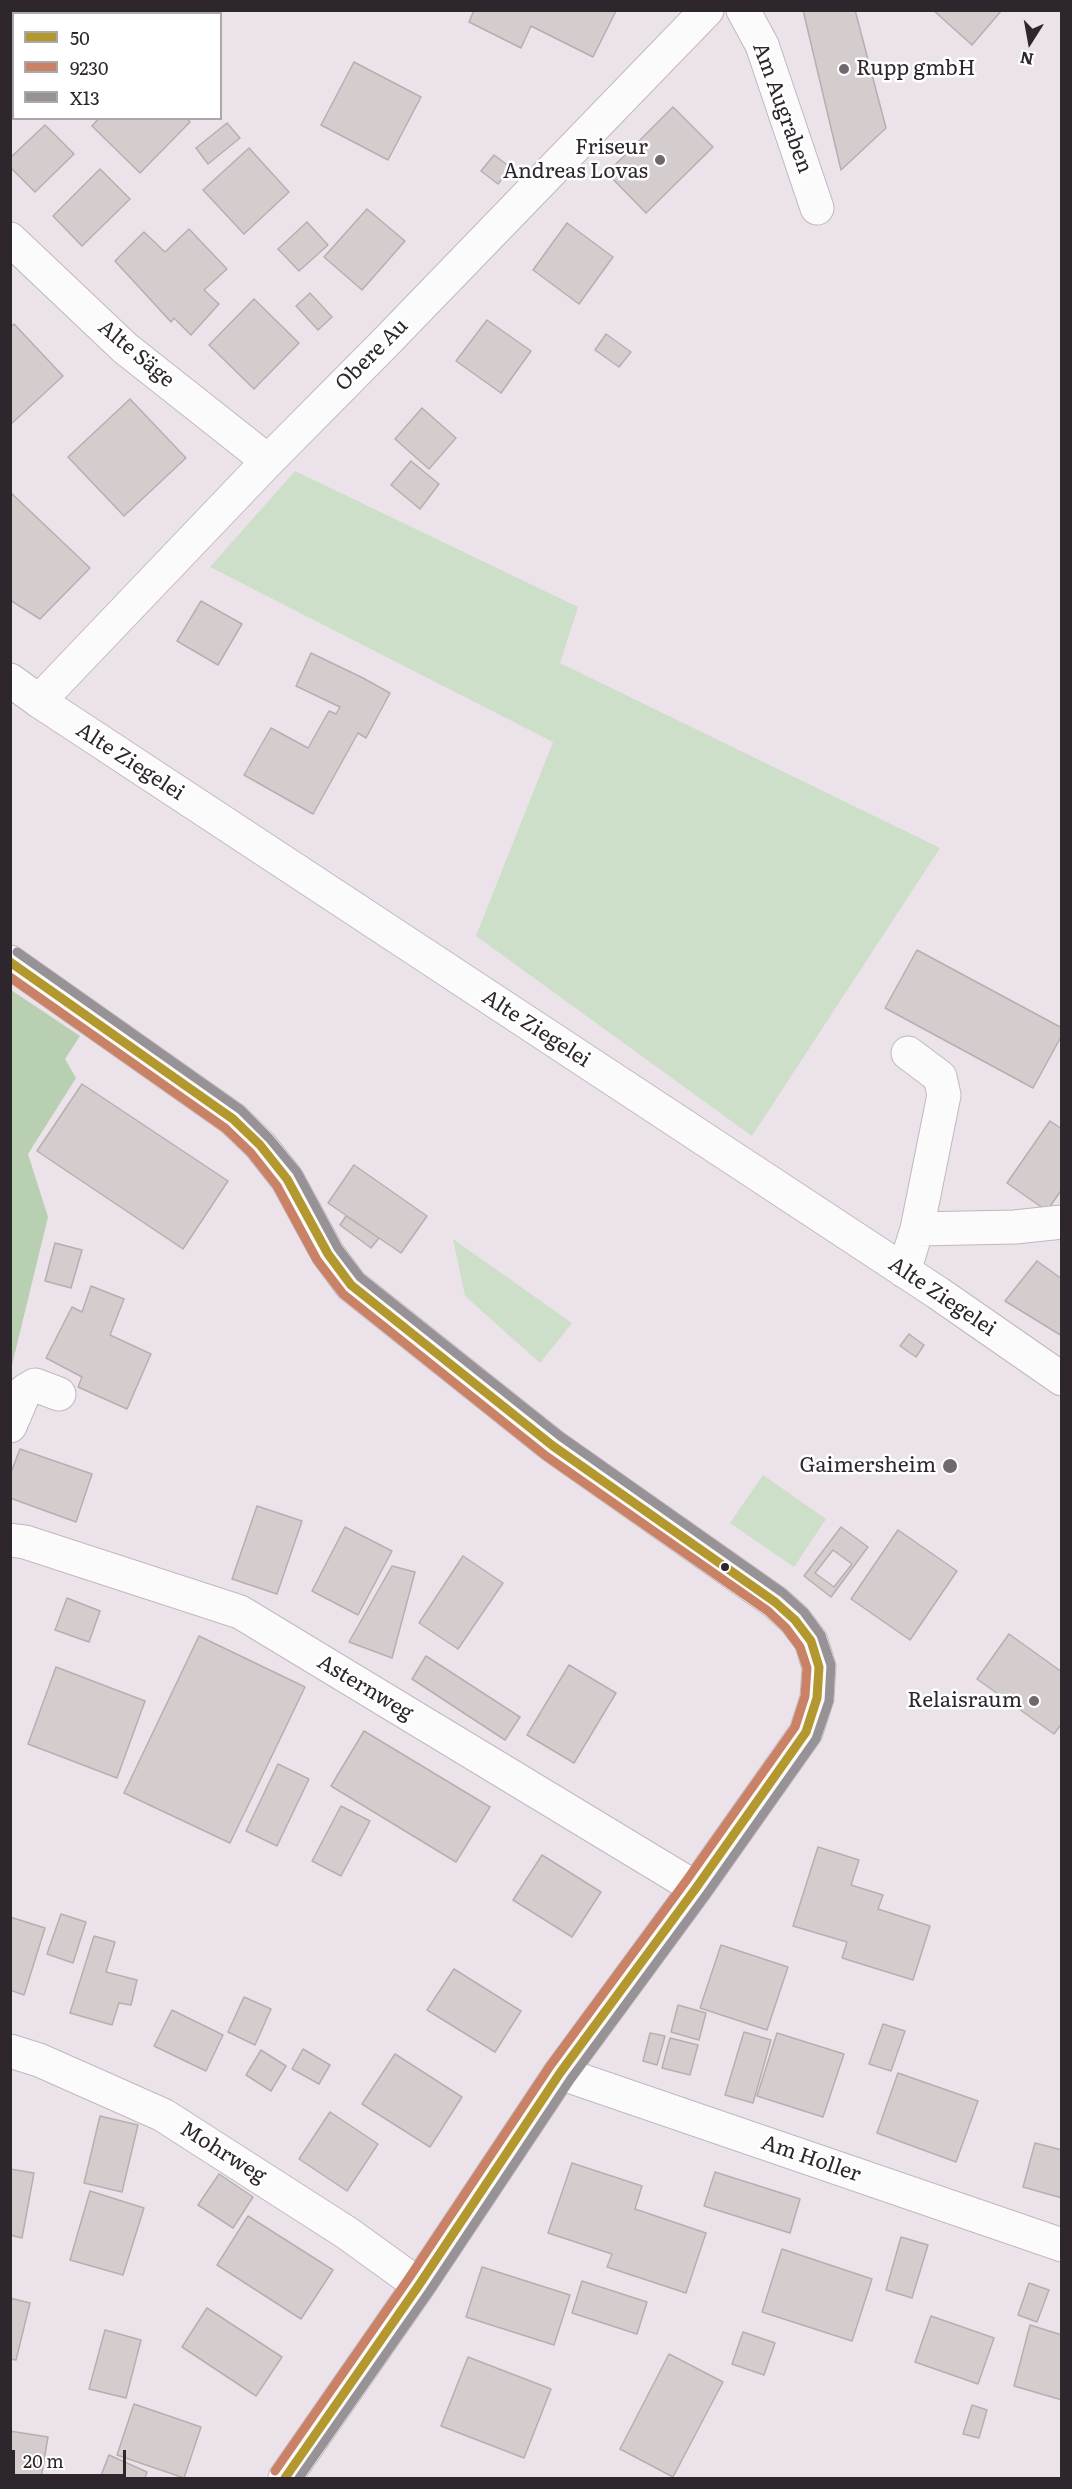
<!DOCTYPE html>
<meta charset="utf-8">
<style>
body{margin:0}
#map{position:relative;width:1072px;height:2489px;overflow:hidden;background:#ece2ea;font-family:Literata,serif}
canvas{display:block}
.frame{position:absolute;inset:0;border:12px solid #2d262d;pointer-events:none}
.legend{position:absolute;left:12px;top:12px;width:210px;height:108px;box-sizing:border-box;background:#fff;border:2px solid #aba8ab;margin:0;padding:8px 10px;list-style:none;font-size:18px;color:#2d262d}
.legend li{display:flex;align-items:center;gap:12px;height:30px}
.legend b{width:30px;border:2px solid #aba8ab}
.north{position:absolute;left:1000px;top:12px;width:60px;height:60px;-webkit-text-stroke:4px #fff;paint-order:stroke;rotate:191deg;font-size:16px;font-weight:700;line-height:24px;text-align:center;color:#2d262d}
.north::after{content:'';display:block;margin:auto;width:21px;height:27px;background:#2d262d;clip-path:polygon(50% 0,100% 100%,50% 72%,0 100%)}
.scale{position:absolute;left:12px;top:2450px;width:114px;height:27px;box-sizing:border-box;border:3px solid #2d262d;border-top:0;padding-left:8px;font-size:18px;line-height:21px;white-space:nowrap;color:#2d262d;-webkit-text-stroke:4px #fff;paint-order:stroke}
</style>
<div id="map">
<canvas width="1072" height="2489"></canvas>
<div class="frame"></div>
<ul class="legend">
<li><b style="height:8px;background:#b2982e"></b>50</li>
<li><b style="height:8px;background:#ca8267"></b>9230</li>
<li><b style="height:8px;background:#969296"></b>X13</li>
</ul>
<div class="north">N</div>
<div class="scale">20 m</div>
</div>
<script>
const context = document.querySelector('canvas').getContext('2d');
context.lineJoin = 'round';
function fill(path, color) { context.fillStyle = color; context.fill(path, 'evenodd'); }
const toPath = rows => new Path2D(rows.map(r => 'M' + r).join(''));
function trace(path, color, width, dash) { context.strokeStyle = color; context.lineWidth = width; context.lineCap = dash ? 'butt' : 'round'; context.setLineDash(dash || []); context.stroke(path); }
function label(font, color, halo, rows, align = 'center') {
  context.font = font + ' Literata,serif'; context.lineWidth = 5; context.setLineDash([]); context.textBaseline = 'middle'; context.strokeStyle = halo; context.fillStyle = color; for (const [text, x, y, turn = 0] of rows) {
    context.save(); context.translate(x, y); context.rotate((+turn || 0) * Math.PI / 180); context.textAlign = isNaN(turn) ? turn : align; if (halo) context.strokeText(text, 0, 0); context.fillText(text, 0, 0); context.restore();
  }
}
fill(toPath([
 [295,471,578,607,560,663,940,848,752,1136,476,936,553,742,210,567],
 [453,1239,572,1323,540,1363,465,1296],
 [763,1475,826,1519,794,1567,730,1523]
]), '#cddfc8');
fill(toPath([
 [11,990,80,1036,65,1059,76,1078,28,1154,48,1217,11,1369]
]), '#b8cfb2');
const building = toPath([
 [131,10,193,10,191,14,129,14,131,10],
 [474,10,616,10,616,11,593,57,531,26,521,48,469,22,474,10],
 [803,10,855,10,886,128,841,170,803,10],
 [933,10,1002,10,972,45,933,10],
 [354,62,421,97,388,160,321,125,354,62],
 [673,107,713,147,646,213,607,173,673,107],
 [99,118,187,118,190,122,140,173,92,126,99,118],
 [227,123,240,138,208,164,196,148,227,123],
 [45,125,74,154,35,192,10,167,10,158,45,125],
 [249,148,289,192,244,234,203,190,249,148],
 [494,155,510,167,498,184,481,171,494,155],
 [100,169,130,199,82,246,53,216,100,169],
 [367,209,405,241,362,290,324,257,367,209],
 [307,222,328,245,299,271,278,249,307,222],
 [567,223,613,257,579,304,533,270,567,223],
 [189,229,227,269,204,290,219,304,191,335,174,318,171,322,115,261,144,232,165,252,189,229],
 [310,293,332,317,318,330,296,306,310,293],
 [254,299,299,343,254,389,209,345,254,299],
 [487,320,531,351,501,393,456,361,487,320],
 [14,324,63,376,10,425,10,327,14,324],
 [606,334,631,352,619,367,595,350,606,334],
 [130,399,186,458,124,516,68,457,130,399],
 [422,408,456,438,429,469,395,439,422,408],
 [411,461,439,484,420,509,391,485,411,461],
 [10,492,90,568,40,619,10,600,10,492],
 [201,601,242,624,218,665,177,641,201,601],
 [311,653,363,678,390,693,366,738,358,733,313,814,244,775,271,728,308,748,329,711,336,714,340,707,296,686,311,653],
 [917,950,1062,1028,1062,1035,1033,1088,885,1008,917,950],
 [82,1084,228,1181,183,1249,37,1151,82,1084],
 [1050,1121,1062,1129,1062,1189,1047,1211,1007,1183,1050,1121],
 [354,1165,427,1216,401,1253,328,1203,354,1165],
 [346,1216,379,1238,371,1248,340,1225,346,1216],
 [55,1243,82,1250,71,1288,45,1281,55,1243],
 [1037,1261,1062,1279,1062,1336,1005,1301,1037,1261],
 [91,1286,124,1299,110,1335,151,1354,127,1409,78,1387,82,1377,46,1358,72,1307,82,1312,91,1286],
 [909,1334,924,1345,916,1357,900,1346,909,1334],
 [20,1449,92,1474,76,1522,10,1498,10,1475,20,1449],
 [257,1506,302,1521,277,1594,232,1579,257,1506],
 [345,1527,392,1551,358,1615,312,1591,345,1527],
 [841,1527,868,1547,831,1597,804,1576,841,1527],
 [898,1530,957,1571,910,1640,851,1599,898,1530],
 [833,1550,852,1564,834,1587,815,1573,833,1550],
 [463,1556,503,1583,458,1649,419,1623,463,1556],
 [392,1566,415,1572,392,1658,349,1642,392,1566],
 [67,1598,100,1611,89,1642,55,1630,67,1598],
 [1009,1634,1062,1672,1062,1723,1054,1734,977,1679,1009,1634],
 [199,1636,305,1687,230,1843,124,1793,199,1636],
 [426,1656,520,1717,505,1740,412,1679,426,1656],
 [569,1665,616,1693,574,1763,527,1735,569,1665],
 [56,1667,145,1701,117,1778,28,1744,56,1667],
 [364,1731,490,1807,456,1862,331,1786,364,1731],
 [278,1764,309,1779,277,1846,246,1831,278,1764],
 [341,1806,370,1821,341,1876,312,1861,341,1806],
 [818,1847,859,1860,851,1885,883,1895,878,1909,930,1926,913,1980,842,1958,847,1942,793,1926,818,1847],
 [542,1855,601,1892,572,1937,513,1900,542,1855],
 [61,1914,86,1922,73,1963,47,1954,61,1914],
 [10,1917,45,1928,24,1995,10,1990,10,1917],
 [94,1936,115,1942,106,1972,137,1980,131,2005,119,2003,112,2025,70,2013,94,1936],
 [721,1945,788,1967,767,2030,700,2008,721,1945],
 [454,1969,521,2011,495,2052,427,2010,454,1969],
 [244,1997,271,2009,255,2045,228,2032,244,1997],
 [678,2005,706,2013,699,2040,671,2032,678,2005],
 [172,2010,223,2035,206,2071,154,2046,172,2010],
 [883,2024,905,2031,891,2071,869,2064,883,2024],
 [744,2032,771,2040,753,2103,725,2095,744,2032],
 [650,2033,665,2036,657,2065,643,2061,650,2033],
 [777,2033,844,2054,823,2117,757,2096,777,2033],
 [670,2038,698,2045,690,2075,662,2068,670,2038],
 [303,2049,330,2065,319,2084,292,2069,303,2049],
 [261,2050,286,2066,271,2091,246,2075,261,2050],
 [395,2054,462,2097,430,2147,362,2104,395,2054],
 [898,2073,978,2101,956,2162,877,2133,898,2073],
 [330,2112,378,2144,347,2191,299,2159,330,2112],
 [100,2116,138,2125,122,2192,84,2183,100,2116],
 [1035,2143,1062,2150,1062,2198,1023,2187,1035,2143],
 [572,2163,642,2186,635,2209,706,2233,686,2293,607,2267,612,2254,548,2233,572,2163],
 [10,2169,34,2173,22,2238,10,2235,10,2169],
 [715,2172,800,2199,790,2233,704,2206,715,2172],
 [219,2174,253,2197,233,2228,198,2205,219,2174],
 [90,2191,144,2208,123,2275,70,2260,90,2191],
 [248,2216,333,2270,301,2319,217,2265,248,2216],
 [901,2237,928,2245,912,2298,886,2290,901,2237],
 [782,2249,872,2279,852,2341,762,2312,782,2249],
 [482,2267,570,2295,554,2345,466,2317,482,2267],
 [582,2281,647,2302,637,2334,572,2313,582,2281],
 [1029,2283,1049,2290,1037,2322,1018,2315,1029,2283],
 [10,2298,30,2303,16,2360,10,2359,10,2298],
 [207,2308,282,2357,256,2396,182,2347,207,2308],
 [931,2316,994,2338,978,2384,915,2362,931,2316],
 [1030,2325,1062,2335,1062,2400,1014,2386,1030,2325],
 [105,2330,141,2340,126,2398,89,2389,105,2330],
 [743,2332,775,2343,764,2375,732,2364,743,2332],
 [669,2354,723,2382,673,2477,620,2449,669,2354],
 [468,2357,551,2389,524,2458,441,2426,468,2357],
 [134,2404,201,2427,184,2478,117,2455,134,2404],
 [972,2405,987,2410,979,2438,963,2434,972,2405],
 [10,2431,48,2437,41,2478,10,2478,10,2431],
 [109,2455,147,2472,145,2478,100,2478,109,2455]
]);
fill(building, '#d5cdcd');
trace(building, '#b7afaf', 1.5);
const minor = toPath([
 [743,10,762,45,817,208],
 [10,239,125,348,268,461],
 [10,680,39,701,938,1293,1062,1379],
 [39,701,268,461,384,344,707,10],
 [10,962,233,1119,260,1145,287,1179,328,1254,351,1285,553,1446,775,1602,795,1620,811,1641,819,1667,817,1698,806,1732,696,1888,560,2073,419,2285,285,2478],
 [917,1229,1015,1227,1062,1222],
 [904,1271,917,1229,944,1095,940,1077,908,1053],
 [10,1426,25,1391,35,1385,59,1394],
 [10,1540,25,1542,240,1612,696,1888],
 [10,2051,39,2060,163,2115,347,2233,419,2285],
 [560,2073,1062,2245]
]);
trace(minor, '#c0b8bf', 35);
trace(minor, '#fcfbfc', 33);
trace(toPath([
 [10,962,233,1119,260,1145,287,1179,328,1254,351,1285,553,1446,775,1602,795,1620,811,1641,819,1667,817,1698,806,1732,696,1888,560,2073,419,2285,285,2478]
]), '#b2982e', 9);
trace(toPath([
 [10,977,225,1128,251,1153,277,1186,317,1260,343,1294,546,1456,768,1611,786,1628,800,1647,807,1668,805,1696,795,1727,686,1881,550,2066,409,2278,275,2471]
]), '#ca8267', 9);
trace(toPath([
 [17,952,241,1110,269,1138,297,1172,338,1248,360,1277,560,1436,783,1593,804,1612,821,1635,831,1665,829,1701,816,1739,706,1895,570,2080,429,2292,299,2478]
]), '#969296', 9);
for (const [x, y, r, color] of [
 [844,69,6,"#70686f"],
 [660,160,6,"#70686f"],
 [950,1466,8,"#70686f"],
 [725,1567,5,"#2d262d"],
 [1034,1701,6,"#70686f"]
]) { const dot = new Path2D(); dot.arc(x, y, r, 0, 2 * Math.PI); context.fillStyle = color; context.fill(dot); trace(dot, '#fff', 2); }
label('21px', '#2d262d', '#fff', [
 ["Rupp gmbH",856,69,"left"],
 ["Friseur",648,148],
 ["Andreas Lovas",648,172],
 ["Gaimersheim",936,1466],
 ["Relaisraum",1022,1701]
], 'right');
label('21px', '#2d262d', '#fff', [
 ["Am Augraben",782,108,70],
 ["Alte Säge",136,354,40],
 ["Obere Au",372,355,-45],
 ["Alte Ziegelei",130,762,33],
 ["Alte Ziegelei",536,1029,33],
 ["Alte Ziegelei",942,1297,34],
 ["Asternweg",365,1688,31],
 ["Mohrweg",223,2153,32],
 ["Am Holler",811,2159,19]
]);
</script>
